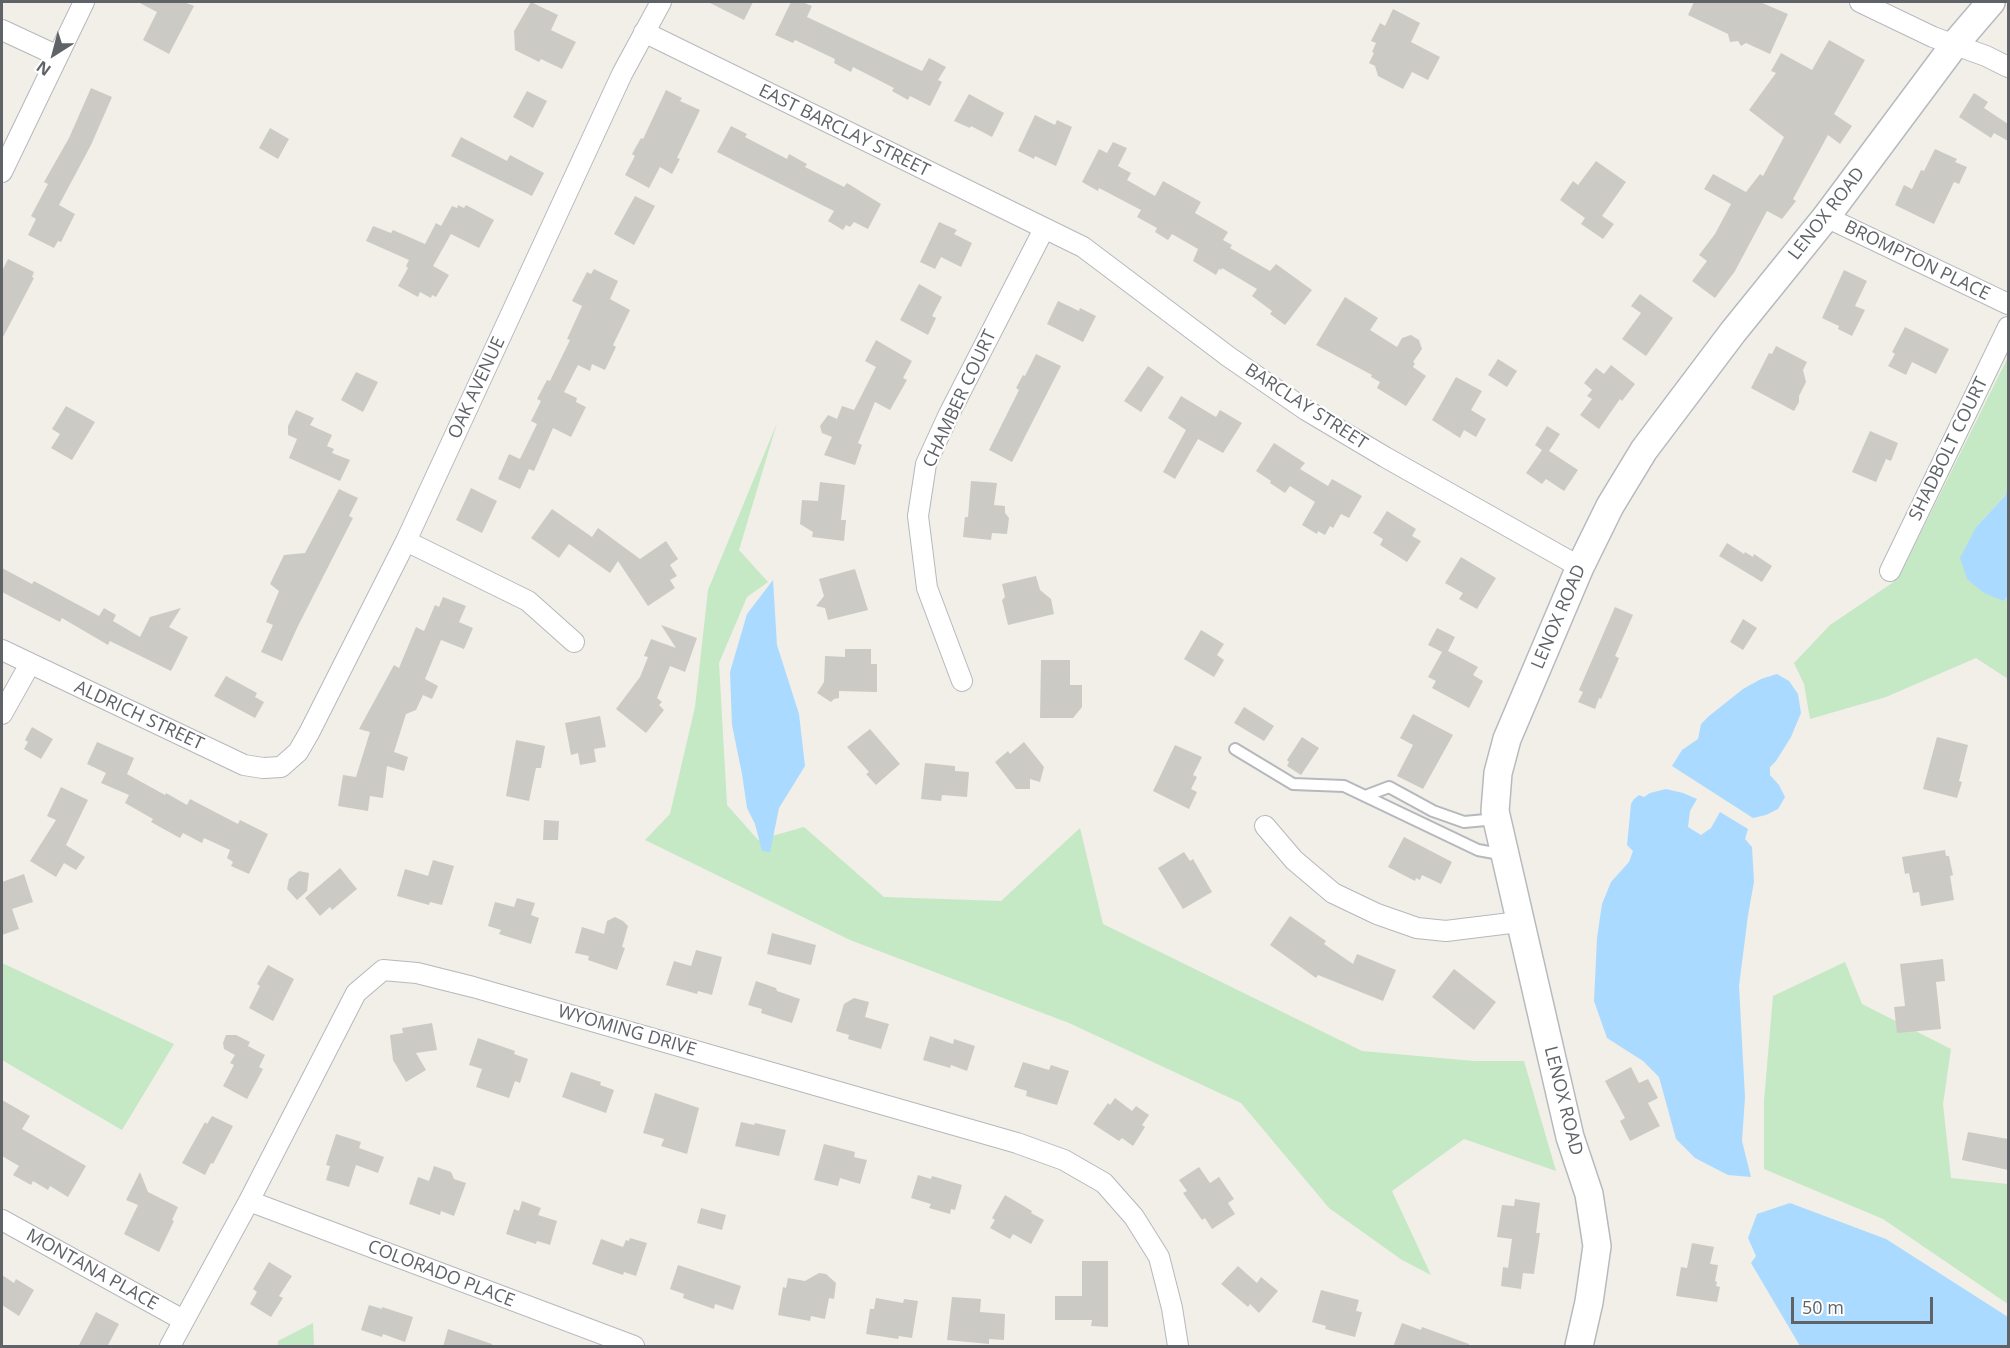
<!DOCTYPE html>
<style>
body{margin:0}
#map{position:relative;width:2010px;height:1348px;overflow:hidden;background:#f1efe8;font-family:"Open Sans",sans-serif}
canvas{display:block}
.frame{position:absolute;inset:0;border:3px solid #5f6368;pointer-events:none}
.north{position:absolute;left:24px;top:24px;width:60px;height:60px;-webkit-text-stroke:4px #fff;paint-order:stroke;rotate:216deg;font-size:16px;font-weight:700;line-height:24px;text-align:center;color:#5f6368}
.north::after{content:'';display:block;margin:auto;width:21px;height:27px;background:#5f6368;clip-path:polygon(50% 0,100% 100%,50% 72%,0 100%)}
.scale{position:absolute;left:1791px;top:1297px;width:142px;height:27px;box-sizing:border-box;border:3px solid #5f6368;border-top:0;padding-left:8px;font-size:18px;line-height:21px;white-space:nowrap;color:#5f6368;-webkit-text-stroke:4px #fff;paint-order:stroke}
</style>
<div id="map">
<canvas width="2010" height="1348"></canvas>
<div class="frame"></div>
<div class="north">N</div>
<div class="scale">50 m</div>
</div>
<script>
const context = document.querySelector('canvas').getContext('2d');
context.lineJoin = 'round';
function fill(path, color) { context.fillStyle = color; context.fill(path, 'evenodd'); }
const toPath = rows => new Path2D(rows.map(r => 'M' + r).join(''));
function trace(path, color, width, dash) { context.strokeStyle = color; context.lineWidth = width; context.lineCap = dash ? 'butt' : 'round'; context.setLineDash(dash || []); context.stroke(path); }
function label(font, color, halo, rows, align = 'center') {
  context.font = font + ' "Open Sans",sans-serif'; context.lineWidth = 4.5; context.setLineDash([]); context.textBaseline = 'middle'; context.strokeStyle = halo; context.fillStyle = color; for (const [text, x, y, turn = 0] of rows) {
    context.save(); context.translate(x, y); context.rotate((+turn || 0) * Math.PI / 180); context.textAlign = isNaN(turn) ? turn : align; if (halo) context.strokeText(text, 0, 0); context.fillText(text, 0, 0); context.restore();
  }
}
fill(toPath([
 [2008,357,2008,487,2005,496,1976,527,2004,601,2008,595,2008,679,1976,658,1886,697,1810,719,1804,684,1794,663,1830,625,1898,579],
 [777,423,739,550,768,582,747,597,719,663,727,805,758,840,804,827,884,897,1001,901,1080,828,1103,924,1362,1051,1474,1061,1524,1061,1556,1171,1464,1139,1392,1191,1431,1275,1402,1260,1329,1208,1241,1103,1069,1023,850,940,645,840,670,814,695,707,708,590],
 [1845,962,1862,1004,1951,1049,1943,1104,1951,1178,2008,1184,2008,1304,1883,1219,1764,1169,1764,1101,1773,996],
 [2,963,174,1044,122,1130,2,1060],
 [313,1323,314,1346,278,1346,278,1341]
]), '#c5e8c5');
fill(toPath([
 [2008,487,2008,595,2004,601,1984,593,1967,579,1960,558,1976,527,2005,496],
 [773,580,777,645,799,714,805,766,779,808,770,852,762,851,755,824,747,808,742,774,732,725,730,672,747,614],
 [1777,674,1789,681,1798,694,1801,713,1791,737,1776,761,1770,767,1770,775,1779,785,1785,797,1778,809,1766,815,1753,818,1672,766,1682,750,1698,739,1701,724,1709,716,1743,689,1761,679],
 [1666,789,1683,793,1697,799,1690,811,1688,827,1701,835,1711,828,1720,812,1748,829,1745,839,1752,847,1754,882,1748,915,1739,986,1745,1097,1742,1141,1751,1177,1728,1175,1695,1158,1676,1139,1659,1077,1643,1061,1607,1038,1594,1001,1597,938,1602,904,1611,882,1629,862,1633,851,1627,845,1631,804,1634,799,1639,795,1644,797,1650,793],
 [1790,1203,1886,1239,2008,1317,2008,1346,1800,1346,1751,1263,1756,1256,1748,1238,1757,1214]
]), '#aadaff');
fill(toPath([
 [138,2,184,2,194,6,169,54,143,40,157,12],
 [531,2,558,15,551,30,576,42,562,69,541,59,539,62,515,50,514,31],
 [708,2,753,2,744,20],
 [791,2,802,2,812,6,807,17,922,71,929,58,946,67,938,80,942,82,930,106,910,96,908,100,892,91,894,88,853,67,851,72,834,63,835,59,795,40,793,43,775,35],
 [1694,2,1760,2,1788,14,1770,54,1746,43,1741,46,1738,41,1730,42,1728,34,1688,15],
 [1393,9,1420,23,1411,42,1440,57,1428,80,1412,72,1403,89,1378,76,1375,66,1369,63,1374,53,1372,52,1376,43,1371,41,1380,23,1385,26],
 [1829,40,1865,60,1834,114,1852,126,1840,144,1828,135,1793,199,1796,201,1782,219,1767,211,1735,271,1715,298,1692,281,1707,261,1699,255,1715,234,1731,204,1704,189,1713,174,1746,192,1760,174,1763,176,1784,137,1749,110,1776,73,1771,71,1781,53,1812,70],
 [91,88,112,97,91,145,59,205,75,214,61,242,58,241,54,248,28,235,36,219,31,216,48,184,44,182,69,138],
 [666,90,682,98,680,101,700,110,677,158,680,159,672,174,660,167,649,188,625,175,635,156,632,154,641,138,643,139],
 [527,91,547,101,533,128,513,117],
 [1974,93,1988,102,1984,108,2008,124,2008,141,1994,133,1991,138,1959,117],
 [969,94,1004,113,992,137,971,126,970,128,954,121],
 [1035,115,1055,125,1057,120,1072,127,1056,166,1035,156,1034,159,1018,151],
 [731,126,747,134,745,137,787,159,789,154,807,164,805,167,844,187,847,183,881,204,868,229,854,222,850,227,846,225,843,230,828,221,834,211,717,152],
 [270,128,289,139,278,159,259,148],
 [461,137,507,161,510,155,544,173,532,196,451,156],
 [1113,142,1127,148,1118,166,1131,173,1127,180,1155,196,1163,181,1201,202,1195,213,1228,232,1223,240,1232,245,1230,248,1270,271,1276,264,1312,290,1285,325,1270,314,1272,311,1252,296,1257,289,1222,268,1221,270,1219,269,1216,275,1193,261,1198,249,1172,234,1168,240,1155,232,1157,228,1137,217,1141,210,1099,188,1098,191,1082,182,1099,149,1107,153],
 [1935,149,1957,159,1955,162,1967,167,1959,184,1954,182,1934,224,1895,205,1904,185,1912,189,1921,170,1924,171],
 [1596,161,1626,182,1602,216,1614,224,1603,239,1581,224,1585,218,1560,200,1573,181,1578,185],
 [635,196,655,206,634,245,614,234],
 [458,205,464,208,466,205,494,220,479,248,451,234,433,266,449,275,436,297,432,295,431,298,420,292,418,297,398,286,408,268,406,266,409,260,366,241,373,226,391,233,393,230,425,244,436,223,441,226,452,206,457,208],
 [939,222,957,230,954,234,972,243,961,267,941,257,935,269,920,262],
 [8,259,34,272,32,277,34,278,2,339,2,271],
 [594,269,618,281,610,299,630,310,613,345,616,347,605,370,592,364,590,371,578,365,564,392,577,398,576,402,586,407,571,437,553,428,534,471,529,469,520,489,498,479,509,454,520,459,537,424,531,421,541,401,537,399,547,380,550,381,570,340,567,339,582,306,572,301,587,272,591,274],
 [1844,270,1867,281,1855,306,1865,310,1852,336,1838,329,1839,326,1822,318],
 [919,284,942,297,932,316,936,318,928,335,900,320],
 [1640,294,1673,318,1646,356,1622,339,1641,313,1631,306],
 [1345,297,1378,318,1370,330,1397,347,1402,338,1411,335,1419,340,1422,349,1413,362,1415,363,1413,367,1426,376,1406,406,1377,388,1380,382,1371,377,1372,375,1316,345],
 [1058,301,1079,311,1080,308,1096,316,1083,342,1047,324],
 [1905,327,1949,349,1936,374,1912,362,1906,375,1888,366,1895,354,1892,352],
 [876,340,912,361,903,378,907,380,890,410,875,402,858,443,862,445,855,465,824,455,832,437,822,433,820,426,828,415,837,419,842,406,854,410,876,367,865,361],
 [1776,346,1807,362,1803,370,1806,382,1799,396,1799,402,1794,411,1751,388,1769,353,1772,354],
 [1036,354,1061,366,1012,462,989,450,1019,390,1016,388,1023,375,1025,376],
 [1498,359,1517,371,1507,387,1488,375],
 [1611,365,1635,384,1622,401,1620,399,1599,429,1580,415,1592,399,1587,396,1592,390,1584,383,1596,368,1604,374],
 [1148,366,1164,377,1141,412,1124,401],
 [356,372,378,382,363,412,341,400],
 [1456,377,1482,391,1471,410,1486,419,1476,437,1464,430,1460,438,1432,420],
 [1181,396,1216,417,1220,410,1242,423,1223,453,1198,439,1175,479,1163,472,1186,430,1168,418],
 [66,406,95,422,72,460,51,448,60,434,52,429],
 [296,410,314,418,310,425,332,435,327,446,334,449,332,453,350,460,340,481,289,458,297,439,288,435,288,426],
 [1547,426,1560,434,1549,451,1578,470,1564,491,1546,479,1542,484,1526,473,1542,450,1535,445],
 [1870,431,1898,443,1891,461,1886,459,1876,482,1852,472],
 [1274,443,1305,463,1300,469,1328,486,1332,479,1362,496,1349,518,1341,514,1333,528,1330,526,1325,535,1318,531,1317,534,1302,525,1315,502,1290,486,1285,493,1270,483,1271,481,1256,471],
 [971,481,997,483,994,505,1005,506,1005,513,1009,518,1007,534,992,533,991,540,963,537,965,517,968,517],
 [820,482,845,485,841,520,846,520,844,541,812,537,813,532,800,524,802,500,818,501],
 [471,488,497,501,482,533,456,520],
 [339,489,358,498,349,516,353,518,298,626,282,661,261,652,273,625,266,622,279,591,270,584,284,555,305,553],
 [552,509,592,537,598,528,640,559,666,541,678,559,670,565,677,576,670,580,675,588,648,606,618,561,610,573,569,544,559,558,531,538],
 [1387,511,1416,529,1412,536,1421,541,1407,562,1380,545,1383,539,1373,533],
 [1727,543,1744,554,1745,552,1753,557,1754,554,1772,566,1762,582,1719,556],
 [1461,557,1496,578,1477,609,1459,599,1463,593,1445,583],
 [2,568,32,584,34,581,99,616,104,608,116,615,113,621,140,637,150,617,181,608,169,627,188,637,171,671,110,641,108,645,62,618,60,622,2,592],
 [855,569,868,610,828,620,825,608,816,606,824,596,819,579],
 [1036,576,1040,590,1051,599,1054,614,1008,625,1002,600,1005,597,1002,584],
 [443,597,466,606,459,622,473,628,464,649,441,640,425,679,438,686,432,699,423,695,416,710,406,714,394,752,408,757,404,771,387,766,383,798,370,796,368,811,338,806,343,775,356,777,370,732,359,729,394,665,399,668,416,627,424,631,435,605,439,607],
 [1615,607,1633,615,1615,656,1619,658,1617,663,1601,699,1599,698,1595,709,1578,702,1583,692,1579,690],
 [1743,619,1757,628,1743,650,1730,642],
 [661,625,697,638,685,672,670,666,657,698,662,702,659,705,664,710,646,733,616,709,640,677,648,657,644,656,651,639,676,648],
 [1437,628,1455,637,1448,651,1478,667,1473,675,1483,681,1469,708,1432,688,1436,681,1428,677,1442,652,1428,645],
 [1201,630,1224,644,1217,655,1224,660,1214,677,1184,659],
 [845,649,871,649,871,664,877,664,877,692,839,691,839,698,834,699,831,702,817,693,824,682,825,656,845,657],
 [1041,660,1070,660,1070,685,1082,685,1082,707,1073,718,1040,718],
 [226,676,257,693,255,697,264,702,255,718,214,696],
 [1244,707,1274,726,1264,741,1234,723],
 [1413,714,1453,735,1423,789,1397,776,1413,745,1400,738],
 [600,716,606,747,594,749,596,762,580,765,578,753,571,755,565,723],
 [32,727,53,739,41,759,24,749,28,742,25,740],
 [870,729,900,764,876,785,866,774,869,772,847,747],
 [1302,737,1319,748,1301,775,1287,766,1289,762,1287,760],
 [1937,737,1968,745,1959,781,1962,782,1957,798,1923,789],
 [516,740,545,746,541,768,536,768,529,801,506,796],
 [97,742,134,758,127,774,165,795,166,793,187,805,190,799,238,824,240,820,268,834,249,874,231,866,233,862,227,858,230,850,204,838,202,843,183,833,180,838,151,822,153,819,125,803,129,795,101,783,106,773,87,764],
 [1024,742,1044,767,1040,782,1030,779,1030,789,1016,789,995,762,1008,751,1010,754],
 [1175,745,1202,757,1193,775,1197,777,1191,789,1197,792,1189,809,1153,791],
 [925,763,955,766,955,771,969,772,967,797,942,795,941,801,921,799],
 [61,787,88,800,66,845,85,857,76,870,64,863,56,877,30,861,56,820,47,816],
 [544,820,559,821,558,840,543,840],
 [1404,837,1452,862,1441,884,1422,875,1420,880,1416,878,1415,881,1388,867],
 [1945,850,1946,856,1949,856,1953,875,1950,876,1954,900,1921,906,1919,892,1913,893,1909,873,1905,874,1902,857],
 [1184,852,1190,861,1193,859,1212,892,1183,909,1158,868],
 [433,860,454,866,442,905,430,902,429,905,397,896,405,869,428,876],
 [340,868,357,889,332,910,330,907,320,916,305,898],
 [299,871,309,873,307,891,297,900,287,889,289,879],
 [24,874,33,902,12,909,19,929,2,935,2,882],
 [517,898,535,903,531,915,539,918,531,944,499,934,501,930,488,926,495,902,514,907],
 [1290,916,1326,941,1324,944,1353,964,1357,954,1396,970,1383,1001,1318,975,1316,978,1270,945],
 [615,917,623,921,628,926,622,947,625,948,617,970,588,960,589,956,575,953,582,927,604,934,607,921],
 [772,933,816,945,811,965,767,954],
 [696,950,722,957,712,995,698,991,697,994,666,985,674,961,691,966],
 [1943,959,1945,981,1936,982,1941,1029,1897,1033,1894,1007,1905,1006,1900,964],
 [268,965,294,979,273,1021,249,1008,260,986,257,984],
 [1454,969,1496,1002,1474,1030,1432,997],
 [756,981,776,988,777,991,800,999,792,1023,761,1013,762,1009,748,1005],
 [854,998,869,1002,865,1017,889,1024,881,1049,848,1039,849,1035,836,1031,844,1004],
 [432,1023,437,1050,416,1053,426,1070,406,1082,393,1060,390,1035,403,1033,402,1028],
 [226,1035,236,1035,250,1042,248,1046,265,1055,259,1067,263,1069,247,1099,223,1086,234,1065,230,1063,235,1055,224,1049,223,1043],
 [930,1036,953,1044,954,1039,975,1046,967,1071,951,1065,950,1068,923,1060],
 [478,1038,515,1051,514,1054,528,1059,520,1083,515,1081,509,1098,476,1087,482,1069,469,1065],
 [1023,1062,1049,1070,1051,1065,1069,1071,1057,1105,1026,1096,1027,1091,1014,1087],
 [1631,1067,1639,1083,1648,1079,1658,1098,1648,1103,1660,1126,1630,1141,1620,1121,1625,1118,1605,1081],
 [571,1072,601,1082,600,1085,614,1090,606,1113,562,1097],
 [655,1093,699,1108,687,1154,661,1146,664,1139,643,1133],
 [1115,1098,1132,1111,1136,1106,1149,1115,1142,1125,1145,1127,1133,1146,1122,1138,1119,1141,1093,1124,1108,1103,1110,1105],
 [2,1100,30,1116,22,1129,86,1166,68,1197,50,1186,48,1190,33,1181,31,1185,13,1175,19,1166,2,1156],
 [212,1116,233,1126,213,1164,211,1163,205,1175,182,1163,205,1122,207,1124],
 [741,1122,754,1125,755,1123,786,1130,779,1156,735,1146],
 [1968,1132,2008,1139,2008,1170,1962,1160],
 [336,1134,361,1142,359,1148,384,1157,378,1173,356,1165,349,1187,326,1180,330,1166,326,1165],
 [824,1144,855,1152,854,1157,867,1160,860,1184,840,1178,838,1186,814,1180],
 [434,1166,451,1172,454,1179,466,1183,454,1216,441,1211,440,1215,409,1204,418,1177,429,1181],
 [1199,1167,1210,1183,1219,1177,1234,1199,1228,1203,1235,1214,1212,1229,1205,1218,1202,1220,1183,1193,1187,1191,1179,1180],
 [140,1172,148,1192,178,1207,172,1220,174,1221,159,1252,124,1234,138,1205,126,1200],
 [918,1175,931,1179,932,1176,962,1185,955,1210,951,1209,950,1214,929,1208,931,1204,911,1198],
 [1005,1195,1032,1211,1031,1213,1044,1220,1031,1244,1013,1234,1010,1239,990,1228,995,1220,992,1218],
 [1515,1199,1540,1203,1536,1233,1540,1233,1534,1274,1523,1273,1521,1289,1501,1286,1503,1267,1508,1268,1512,1239,1497,1237,1502,1205,1514,1206],
 [522,1201,541,1208,538,1215,557,1221,550,1245,537,1241,536,1244,506,1234,514,1209,519,1211],
 [701,1208,726,1215,722,1230,697,1223],
 [630,1238,647,1243,636,1276,624,1272,623,1275,592,1264,601,1239,623,1247,626,1240,629,1241],
 [1692,1243,1714,1247,1710,1264,1718,1265,1715,1281,1717,1282,1716,1286,1720,1287,1717,1302,1676,1296,1681,1267,1687,1268],
 [1082,1261,1108,1261,1108,1327,1091,1326,1092,1320,1055,1320,1055,1296,1082,1296],
 [269,1262,292,1276,279,1296,283,1298,271,1317,250,1304,257,1292,253,1289],
 [678,1265,741,1286,733,1310,715,1304,714,1309,683,1298,684,1294,670,1289],
 [1238,1266,1257,1283,1261,1277,1278,1291,1259,1313,1250,1304,1248,1307,1221,1284],
 [819,1273,826,1274,836,1283,834,1299,829,1298,825,1319,811,1316,810,1321,778,1315,783,1287,786,1288,788,1278,805,1281],
 [2,1275,14,1283,16,1279,34,1290,19,1316,2,1305],
 [1321,1290,1359,1300,1356,1311,1362,1312,1355,1337,1325,1329,1326,1326,1312,1322],
 [952,1297,981,1299,980,1312,1005,1314,1004,1340,989,1339,989,1344,947,1340],
 [876,1298,903,1303,904,1299,918,1301,912,1338,899,1336,898,1339,866,1334,870,1309,874,1309],
 [369,1305,382,1309,382,1307,413,1317,405,1342,383,1334,382,1337,361,1330],
 [96,1312,119,1324,107,1347,78,1347],
 [1402,1323,1421,1330,1422,1327,1469,1344,1469,1347,1393,1347],
 [448,1329,492,1344,492,1347,443,1347]
]), '#cccac5');
const lane = toPath([
 [1235,749,1293,784,1344,786,1478,850,1505,855],
 [1368,795,1389,787,1433,811,1464,822,1497,819]
]);
const street = toPath([
 [1860,2,1933,37,1986,56,2008,67],
 [2,30,58,56],
 [644,32,1083,247,1229,357,1306,410,1385,457,1580,567],
 [2,172,84,2],
 [1826,217,2008,304],
 [406,541,528,601,574,642],
 [1890,571,2008,327],
 [2,650,244,765,263,768,281,767,298,752,309,733,406,541,622,74,661,2],
 [962,681,927,588,918,516,926,464,949,414,1044,229],
 [2,714,30,664],
 [1265,826,1294,860,1333,893,1377,914,1417,928,1446,931,1519,922],
 [249,1201,634,1346],
 [2,1220,183,1320],
 [170,1346,249,1201,356,993,383,970,417,973,473,987,1017,1143,1064,1160,1104,1183,1134,1217,1159,1257,1172,1308,1178,1346]
]);
const secondary = toPath([
 [1579,1346,1589,1302,1597,1246,1589,1194,1570,1137,1495,811,1498,773,1507,739,1580,567,1610,506,1644,450,1733,332,1826,217,1955,44,1991,2]
]);
trace(lane, '#b5b8bc', 14);
trace(street, '#b5b8bc', 22);
trace(secondary, '#b6babf', 30);
trace(lane, '#fff', 10);
trace(street, '#fff', 20);
trace(secondary, '#fff', 27);
label('18px', '#5f6368', '#fff', [
 ["EAST BARCLAY STREET",844,131,26],
 ["LENOX ROAD",1827,214,-52],
 ["BROMPTON PLACE",1917,261,26],
 ["OAK AVENUE",477,388,-65],
 ["CHAMBER COURT",960,399,-65],
 ["BARCLAY STREET",1306,407,33],
 ["SHADBOLT COURT",1949,449,-64],
 ["LENOX ROAD",1559,617,-67],
 ["ALDRICH STREET",139,716,25],
 ["WYOMING DRIVE",627,1031,16],
 ["LENOX ROAD",1563,1101,76],
 ["MONTANA PLACE",92,1270,29],
 ["COLORADO PLACE",441,1274,21]
]);
</script>
